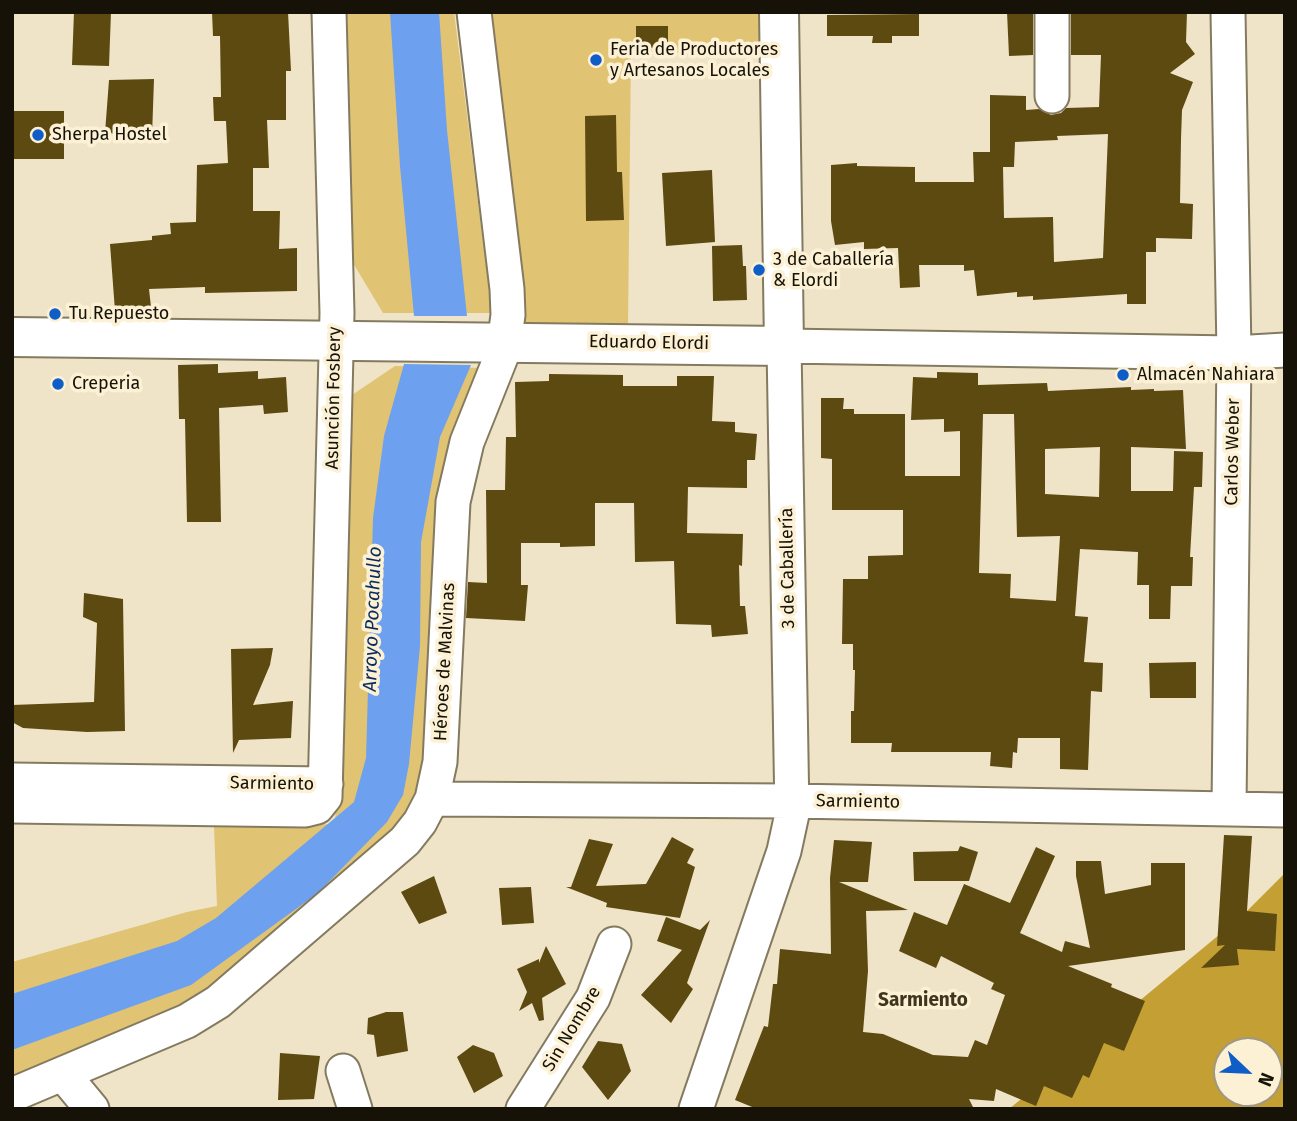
<!DOCTYPE html>
<meta charset="utf-8">
<style>
body{margin:0}
#map{position:relative;width:1297px;height:1121px;overflow:hidden;background:#efe4c8;font-family:"Fira Sans",sans-serif}
canvas{display:block}
.frame{position:absolute;inset:0;border:14px solid #161208;pointer-events:none}
.north{position:absolute;left:1213px;top:1037px;width:70px;height:70px;box-sizing:border-box;background:#fcf1d5;border:2px solid #a09883;border-radius:50%;rotate:113deg;font-size:19px;font-weight:700;line-height:28px;text-align:center;color:#161208}
.north::after{content:'';display:block;margin:auto;width:24px;height:32px;background:#0f5dc7;clip-path:polygon(50% 0,100% 100%,50% 72%,0 100%)}
</style>
<div id="map">
<canvas width="1297" height="1121"></canvas>
<div class="frame"></div>
<div class="north">N</div>
</div>
<script>
const context = document.querySelector('canvas').getContext('2d');
context.lineJoin = 'round';
function fill(path, color) { context.fillStyle = color; context.fill(path, 'evenodd'); }
const toPath = rows => new Path2D(rows.map(r => 'M' + r).join(''));
function trace(path, color, width, dash) { context.strokeStyle = color; context.lineWidth = width; context.lineCap = dash ? 'butt' : 'round'; context.setLineDash(dash || []); context.stroke(path); }
function label(font, color, halo, rows, align = 'center') {
  context.font = font + ' "Fira Sans",sans-serif'; context.lineWidth = 7; context.setLineDash([]); context.textBaseline = 'middle'; context.strokeStyle = halo; context.fillStyle = color; for (const [text, x, y, turn = 0] of rows) {
    context.save(); context.translate(x, y); context.rotate((+turn || 0) * Math.PI / 180); context.textAlign = isNaN(turn) ? turn : align; if (halo) context.strokeText(text, 0, 0); context.fillText(text, 0, 0); context.restore();
  }
}
fill(toPath([
 [343,12,454,12,492,313,383,313,353,263],
 [483,12,764,12,765,52,631,53,628,326,518,326],
 [395,366,487,368,427,771,408,815,296,921,159,1026,12,1083,12,962,187,912,217,906,214,827,335,824,352,395]
]), '#e1c374');
fill(toPath([
 [1285,873,1285,1109,1009,1109,1243,915],
 [1227,1051,1269,1051,1269,1093,1227,1093]
]), '#c39f34');
fill(toPath([
 [390,12,439,12,447,130,467,316,414,316,400,166],
 [404,364,471,365,440,437,421,542,420,646,409,764,403,795,387,822,318,893,191,985,12,1050,12,994,177,941,216,918,354,802,366,758,373,518,384,436]
]), '#6da0ee');
fill(toPath([
 [74,12,111,12,109,66,72,65],
 [212,12,288,12,291,71,286,71,286,120,267,120,269,168,253,168,253,211,280,211,279,249,297,248,297,291,205,293,205,287,149,289,151,307,115,311,110,244,152,240,152,236,171,234,170,223,196,222,197,165,228,163,226,121,214,121,213,97,221,97,220,36,213,36],
 [1007,12,1033,12,1033,55,1009,56],
 [1071,12,1187,12,1186,42,1195,54,1170,73,1193,82,1182,110,1181,139,1180,203,1193,204,1192,239,1156,238,1156,252,1146,252,1146,304,1127,304,1127,294,1033,300,1033,296,1017,297,1017,292,977,296,974,270,964,271,964,265,919,265,920,287,900,288,898,248,864,249,864,242,835,245,831,221,831,165,857,163,857,166,915,167,915,182,974,182,973,152,990,152,990,95,1026,96,1026,110,1039,109,1051,115,1061,113,1066,108,1099,107,1101,55,1071,55],
 [1108,134,1103,258,1054,262,1053,217,1004,218,1003,167,1014,167,1015,142,1058,140,1057,136],
 [919,14,919,36,892,36,892,43,872,43,873,36,827,36,827,15],
 [636,26,668,26,668,48,636,48],
 [154,79,152,136,105,133,109,80],
 [12,111,64,111,64,159,12,159],
 [616,115,617,172,622,172,624,220,586,221,585,116],
 [712,170,715,242,666,246,662,173],
 [742,245,743,266,746,266,747,300,713,301,712,246],
 [218,364,218,373,258,371,258,379,286,377,288,412,264,414,263,405,219,408,221,522,187,522,185,419,179,419,178,365],
 [937,372,978,373,978,385,1047,383,1048,391,1131,387,1131,390,1154,389,1154,391,1183,390,1186,449,1131,447,1131,491,1173,491,1174,451,1203,452,1202,487,1194,487,1190,557,1193,557,1192,586,1171,586,1170,619,1149,619,1149,585,1137,585,1138,552,1080,549,1075,616,1088,617,1084,662,1103,663,1102,692,1091,691,1088,770,1060,769,1060,738,1018,738,1017,753,1013,752,1012,768,990,766,991,752,891,752,892,743,851,743,851,711,854,711,855,670,853,670,853,644,842,644,843,579,868,579,868,556,903,555,903,510,832,510,832,459,821,458,821,398,844,398,843,409,854,409,854,414,905,414,905,476,960,476,960,431,944,432,944,419,911,420,913,377,937,378],
 [983,414,1014,414,1017,537,1060,536,1056,601,1010,598,1011,574,979,573],
 [1100,447,1099,497,1045,494,1045,449],
 [549,374,623,375,623,386,677,386,677,376,714,376,712,421,735,422,735,432,757,434,755,460,747,460,747,488,688,487,687,533,743,534,742,566,739,565,740,606,745,606,748,634,712,637,711,625,676,624,674,561,635,562,634,503,595,503,595,546,560,547,560,543,521,543,521,585,528,585,525,621,466,618,468,582,487,583,486,490,505,490,506,437,516,437,515,382,549,381],
 [84,593,123,599,125,731,87,732,23,728,12,722,12,705,94,702,97,623,83,617],
 [273,648,270,665,253,705,293,701,291,738,239,740,233,753,231,649],
 [1196,662,1196,698,1150,698,1149,663],
 [1224,835,1252,836,1247,911,1277,914,1275,951,1237,949,1239,965,1201,968,1225,945,1217,946],
 [672,837,694,849,687,863,695,867,680,918,606,907,607,903,566,887,571,887,589,839,613,844,596,886,646,884],
 [834,840,872,842,868,882,839,882,908,910,866,911,868,971,863,1032,883,1034,933,1055,968,1057,975,1040,987,1045,1005,995,991,989,994,983,941,956,936,968,899,951,914,912,947,925,964,884,1010,903,1036,847,1055,856,1020,933,1062,952,1065,941,1090,948,1076,876,1076,861,1101,861,1105,894,1151,885,1151,863,1185,863,1185,950,1068,966,1112,984,1111,987,1145,1001,1124,1051,1104,1043,1089,1078,1083,1075,1072,1098,1044,1086,1036,1106,996,1089,994,1101,969,1099,974,1109,757,1109,735,1100,764,1026,768,1027,773,984,777,984,780,949,831,954,830,878],
 [960,846,978,852,969,881,914,881,913,852,958,851],
 [434,876,447,913,419,924,401,892],
 [531,887,534,923,502,925,499,888],
 [666,917,700,930,710,920,687,983,693,989,671,1023,641,995,682,950,657,941],
 [546,946,566,984,542,998,544,1020,539,1021,532,1003,519,1011,527,992,517,969,539,959,539,963],
 [386,1012,403,1012,408,1051,377,1057,374,1035,367,1034,368,1018],
 [598,1041,622,1044,631,1071,608,1100,582,1067],
 [473,1045,494,1053,503,1076,474,1093,457,1057],
 [280,1053,320,1056,314,1099,278,1100]
]), '#5d4a11');
const minor = toPath([
 [1052,12,1052,96],
 [1228,12,1234,353,1229,808],
 [12,780,326,784],
 [432,799,792,801,1285,810],
 [12,806,305,810,317,807,325,797,337,313,329,12],
 [343,1071,355,1109],
 [63,1074,92,1109],
 [12,1095,187,1021,218,1002,405,841,420,822,432,799,440,762,453,502,467,442,503,352,508,315,507,289,474,12],
 [523,1109,593,998,614,944],
 [696,1109,784,851,792,814,784,346,1234,353,1285,350]
]);
const major = toPath([
 [12,337,784,346,779,12]
]);
trace(minor, '#837a60', 37);
trace(major, '#837a60', 42);
trace(minor, '#fff', 33);
trace(major, '#fff', 38);
for (const [x, y, r, color] of [
 [596,60,7,"#0f5dc7"],
 [38,135,7,"#0f5dc7"],
 [759,270,7,"#0f5dc7"],
 [55,314,7,"#0f5dc7"],
 [1123,375,7,"#0f5dc7"],
 [58,384,7,"#0f5dc7"]
]) { const dot = new Path2D(); dot.arc(x, y, r, 0, 2 * Math.PI); context.fillStyle = color; context.fill(dot); trace(dot, '#fcf1d5', 2.5); }
label('18px', '#161208', '#fcf1d5', [
 ["Feria de Productores",610,50],
 ["y Artesanos Locales",610,71],
 ["Sherpa Hostel",52,135],
 ["3 de Caballería",773,260],
 ["& Elordi",773,281],
 ["Tu Repuesto",69,314],
 ["Almacén Nahiara",1137,375],
 ["Creperia",72,384]
], 'left');
label('18px', '#161208', '#fcf1d5', [
 ["Eduardo Elordi",649,343,1],
 ["Asunción Fosbery",334,398,-89],
 ["Carlos Weber",1233,452,-89],
 ["3 de Caballería",788,568,-91],
 ["Héroes de Malvinas",445,662,-87],
 ["Sarmiento",272,784,1],
 ["Sarmiento",858,802,1],
 ["Sin Nombre",572,1029,-59]
]);
label('italic 19px', '#0a2b5b', '#fcf1d5', [
 ["Arroyo Pocahullo",373,619,-88]
]);
label('bold 19px', '#3f361f', '#fcf1d5', [
 ["Sarmiento",923,1001]
]);
</script>
